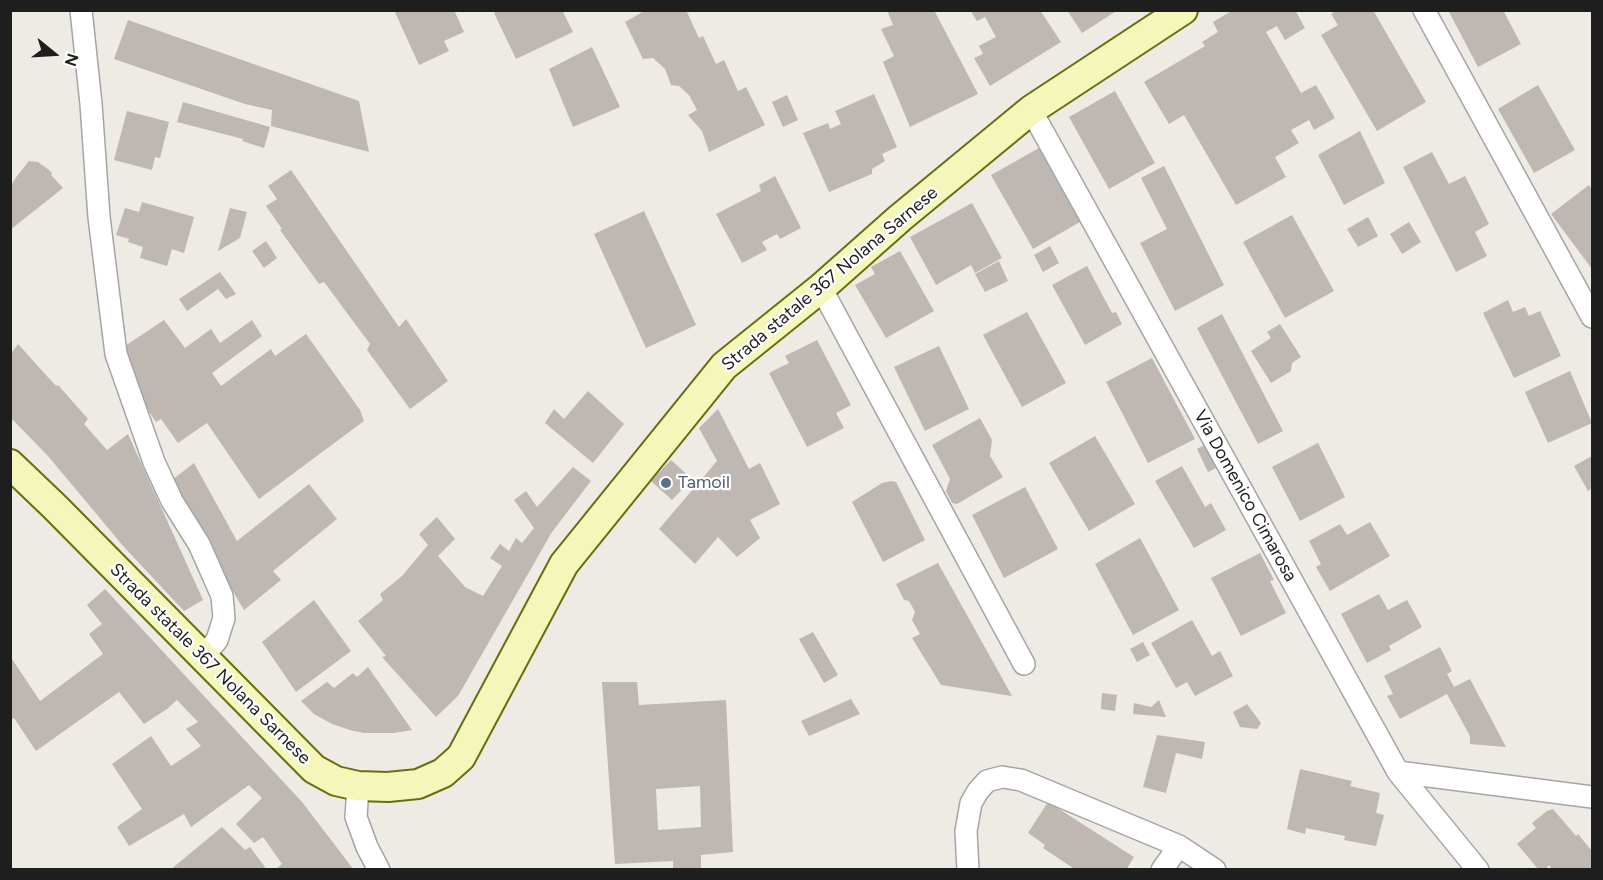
<!DOCTYPE html>
<style>
body{margin:0}
#map{position:relative;width:1603px;height:880px;overflow:hidden;background:#eeebe4;font-family:Figtree,sans-serif}
canvas{display:block}
.frame{position:absolute;inset:0;border:12px solid #1e1e1e;pointer-events:none}
.north{position:absolute;left:24px;top:24px;width:60px;height:60px;-webkit-text-stroke:4px #fff;paint-order:stroke;rotate:108deg;font-size:16px;font-weight:700;line-height:24px;text-align:center;color:#1e1e1e}
.north::after{content:'';display:block;margin:auto;width:21px;height:27px;background:#1e1e1e;clip-path:polygon(50% 0,100% 100%,50% 72%,0 100%)}
</style>
<div id="map">
<canvas width="1603" height="880"></canvas>
<div class="frame"></div>
<div class="north">N</div>
</div>
<script>
const context = document.querySelector('canvas').getContext('2d');
context.lineJoin = 'round';
function fill(path, color) { context.fillStyle = color; context.fill(path, 'evenodd'); }
const toPath = rows => new Path2D(rows.map(r => 'M' + r).join(''));
function trace(path, color, width, dash) { context.strokeStyle = color; context.lineWidth = width; context.lineCap = dash ? 'butt' : 'round'; context.setLineDash(dash || []); context.stroke(path); }
function label(font, color, halo, rows, align = 'center') {
  context.font = font + ' Figtree,sans-serif'; context.lineWidth = 4.5; context.setLineDash([]); context.textBaseline = 'middle'; context.strokeStyle = halo; context.fillStyle = color; for (const [text, x, y, turn = 0] of rows) {
    context.save(); context.translate(x, y); context.rotate((+turn || 0) * Math.PI / 180); context.textAlign = isNaN(turn) ? turn : align; if (halo) context.strokeText(text, 0, 0); context.fillText(text, 0, 0); context.restore();
  }
}
fill(toPath([
 [394,10,454,10,464,32,444,41,449,51,419,65],
 [498,10,562,10,573,32,516,59,494,13],
 [646,10,686,10,699,38,703,36,716,64,724,60,738,91,746,87,765,125,709,152,702,131,688,115,697,110,689,95,679,86,671,85,665,69,653,58,643,59,625,22],
 [887,10,934,10,978,94,910,127,883,62,894,56,881,29,893,25],
 [970,10,1040,10,1061,42,990,86,974,58,983,54,979,46,996,37,985,17,977,21],
 [1067,10,1118,10,1082,33],
 [1233,10,1295,10,1305,28,1285,40,1277,26,1266,32,1301,93,1316,85,1335,118,1314,130,1309,120,1291,130,1299,143,1275,157,1286,177,1236,205,1184,115,1169,124,1144,82,1205,46,1202,42,1218,32,1213,22],
 [1337,10,1373,10,1426,102,1377,131,1321,35,1338,25,1331,14],
 [1448,10,1503,10,1521,44,1478,67],
 [128,20,359,101,369,152,271,126,272,110,245,104,114,59],
 [592,47,620,107,573,127,549,69],
 [1538,85,1575,150,1534,173,1498,109],
 [1115,91,1155,163,1109,189,1069,117],
 [874,94,897,147,882,154,885,161,872,169,872,174,829,192,803,133,828,123,830,129,841,124,835,111],
 [787,95,798,120,783,127,772,102],
 [183,102,270,127,264,148,242,141,243,139,177,122],
 [127,111,169,122,160,158,155,157,152,170,114,160],
 [1360,131,1385,183,1344,205,1318,155],
 [1039,148,1080,222,1033,249,991,175],
 [1432,152,1449,184,1465,176,1489,224,1475,232,1487,256,1456,272,1403,167],
 [29,161,38,162,49,170,52,173,51,175,63,188,10,230,10,187,17,176],
 [1164,166,1224,285,1175,311,1140,243,1167,229,1141,178],
 [291,170,399,327,406,319,448,381,410,409,367,350,370,344,324,282,319,284,280,230,282,229,266,206,277,199,268,186],
 [775,176,801,228,780,239,777,234,762,242,767,250,742,263,716,214,761,191,759,185],
 [1589,185,1592,190,1592,269,1551,214],
 [142,202,194,217,184,253,172,249,167,266,140,258,143,247,128,242,129,239,116,235,125,208,139,212],
 [972,203,1002,258,975,273,971,265,936,285,910,237],
 [230,208,247,212,240,238,218,251],
 [644,211,696,325,646,348,594,234],
 [1292,215,1334,291,1285,318,1243,242],
 [1368,217,1378,236,1358,247,1347,229],
 [1409,222,1421,242,1402,254,1390,234],
 [266,241,277,258,264,268,252,251],
 [1050,246,1059,263,1043,272,1034,255],
 [900,251,934,311,886,338,855,285,875,274,871,267],
 [999,261,1008,281,985,292,975,274],
 [1087,266,1112,313,1116,312,1122,324,1085,345,1052,285],
 [220,272,236,294,226,299,218,289,187,311,179,299],
 [1508,300,1513,312,1525,307,1529,316,1540,311,1561,356,1514,378,1483,313],
 [1027,312,1066,383,1022,407,983,335],
 [1222,314,1283,431,1258,444,1197,328],
 [164,320,185,348,211,329,220,343,252,320,262,336,212,373,221,386,271,349,275,356,306,334,360,410,364,421,259,499,207,423,178,443,161,419,156,422,142,401,122,348],
 [1280,324,1301,357,1292,363,1291,371,1271,383,1251,351,1271,338,1267,332],
 [817,340,851,405,836,413,844,428,807,447,769,373,789,363,785,356],
 [18,344,56,386,58,385,88,419,84,424,107,450,128,434,203,600,184,611,124,547,48,456,10,417,10,355],
 [939,346,969,409,925,431,894,367],
 [1152,358,1195,439,1148,463,1106,382],
 [1570,371,1592,423,1548,443,1525,392],
 [588,391,624,424,593,463,545,423,554,409,564,419],
 [718,409,749,469,760,463,780,504,750,520,760,538,737,557,718,537,695,564,659,529,717,461,699,428],
 [980,418,992,440,990,456,1003,477,957,504,952,503,946,491,950,479,932,445],
 [1095,436,1135,504,1089,531,1049,463],
 [1208,443,1220,466,1208,472,1197,449],
 [1318,443,1345,497,1300,521,1272,467],
 [1592,456,1592,488,1588,491,1574,466],
 [671,460,692,479,672,500,651,481],
 [194,463,237,541,309,484,337,519,273,571,281,580,244,610,168,483],
 [1182,466,1205,507,1211,503,1226,530,1194,548,1155,481],
 [573,467,591,481,552,532,458,696,436,717,382,657,386,656,358,621,383,600,380,594,402,576,428,545,419,534,437,517,455,539,438,556,465,587,483,596,502,566,490,558,500,544,509,551,516,538,522,543,534,528,514,500,526,491,537,507],
 [891,481,896,482,925,540,883,562,852,502,882,483],
 [1025,487,1058,549,1004,578,972,515],
 [1370,522,1390,556,1330,591,1316,567,1321,564,1309,541,1340,524,1347,535],
 [1140,538,1179,610,1133,635,1095,564],
 [1260,553,1274,580,1270,581,1286,613,1241,636,1211,578],
 [938,563,1012,696,941,685,912,638,920,634,912,620,915,612,909,601,904,600,896,584],
 [105,589,302,802,354,870,275,870,282,864,263,837,254,843,236,824,262,798,249,785,191,827,184,814,129,846,117,827,142,809,112,764,151,736,171,766,201,746,186,729,198,722,177,700,167,709,144,724,119,692,36,751,14,718,10,720,10,656,40,701,103,654,89,634,102,624,87,605],
 [1379,594,1388,610,1407,600,1422,627,1389,646,1391,650,1367,663,1341,614],
 [314,600,351,651,296,692,262,642],
 [1192,620,1212,656,1220,651,1233,676,1195,696,1187,682,1176,688,1151,643],
 [813,632,838,675,824,683,799,639],
 [1143,642,1150,655,1137,662,1130,649],
 [1440,647,1452,671,1447,674,1454,687,1470,679,1506,747,1470,744,1470,736,1447,694,1400,719,1387,696,1393,694,1384,676],
 [368,667,412,730,394,733,364,733,350,730,332,724,314,714,301,701,327,682,334,688,353,673,357,677],
 [602,682,637,682,639,705,726,700,733,852,701,855,701,870,673,870,673,861,615,864],
 [700,786,701,827,658,830,656,789],
 [1102,693,1117,695,1115,711,1101,709],
 [851,699,860,714,809,736,801,721],
 [1159,700,1166,717,1133,714,1134,703,1151,707],
 [1247,704,1261,723,1257,729,1240,727,1233,712],
 [1157,735,1205,742,1202,759,1176,753,1166,793,1143,787],
 [1300,769,1352,781,1350,786,1380,793,1376,813,1384,815,1376,846,1344,840,1345,836,1306,828,1305,834,1287,829],
 [1048,802,1134,857,1126,870,1076,870,1043,848,1045,845,1028,833],
 [1553,809,1576,836,1578,834,1591,850,1592,849,1592,870,1553,870,1549,865,1545,870,1539,870,1517,844,1536,828,1532,823,1547,811],
 [222,827,245,850,250,847,267,870,170,870]
]), '#bfb7b1');
const minor = toPath([
 [81,10,91,104,99,217,116,354,154,462,172,501,199,544,222,596,224,618,217,640,203,657],
 [1424,10,1592,317],
 [1031,110,1398,772,1478,870],
 [821,288,1024,664],
 [1398,772,1592,797],
 [358,786,356,817,367,847,379,870],
 [968,870,966,831,971,803,978,791,987,781,1002,777,1021,780,1179,846,1215,870],
 [1162,870,1179,846]
]);
const secondary = toPath([
 [10,464,55,507,314,769,336,781,358,786,388,787,418,784,443,773,461,757,564,564,724,366,821,288,900,218,1031,110,1183,10]
]);
trace(minor, '#a5a5a5', 24);
trace(secondary, '#66700a', 32);
trace(minor, '#fff', 21);
trace(secondary, '#f4f6ba', 28);
for (const [x, y, r, color] of [
 [666,483,6,"#5c6f8a"]
]) { const dot = new Path2D(); dot.arc(x, y, r, 0, 2 * Math.PI); context.fillStyle = color; context.fill(dot); trace(dot, '#fff', 2); }
label('18px', '#1e1e1e', '#fff', [
 ["Strada statale 367 Nolana Sarnese",830,279,-40],
 ["Via Domenico Cimarosa",1245,496,61],
 ["Strada statale 367 Nolana Sarnese",210,664,45]
]);
label('18px', '#4e5e75', '#fff', [
 ["Tamoil",678,483]
], 'left');
</script>
